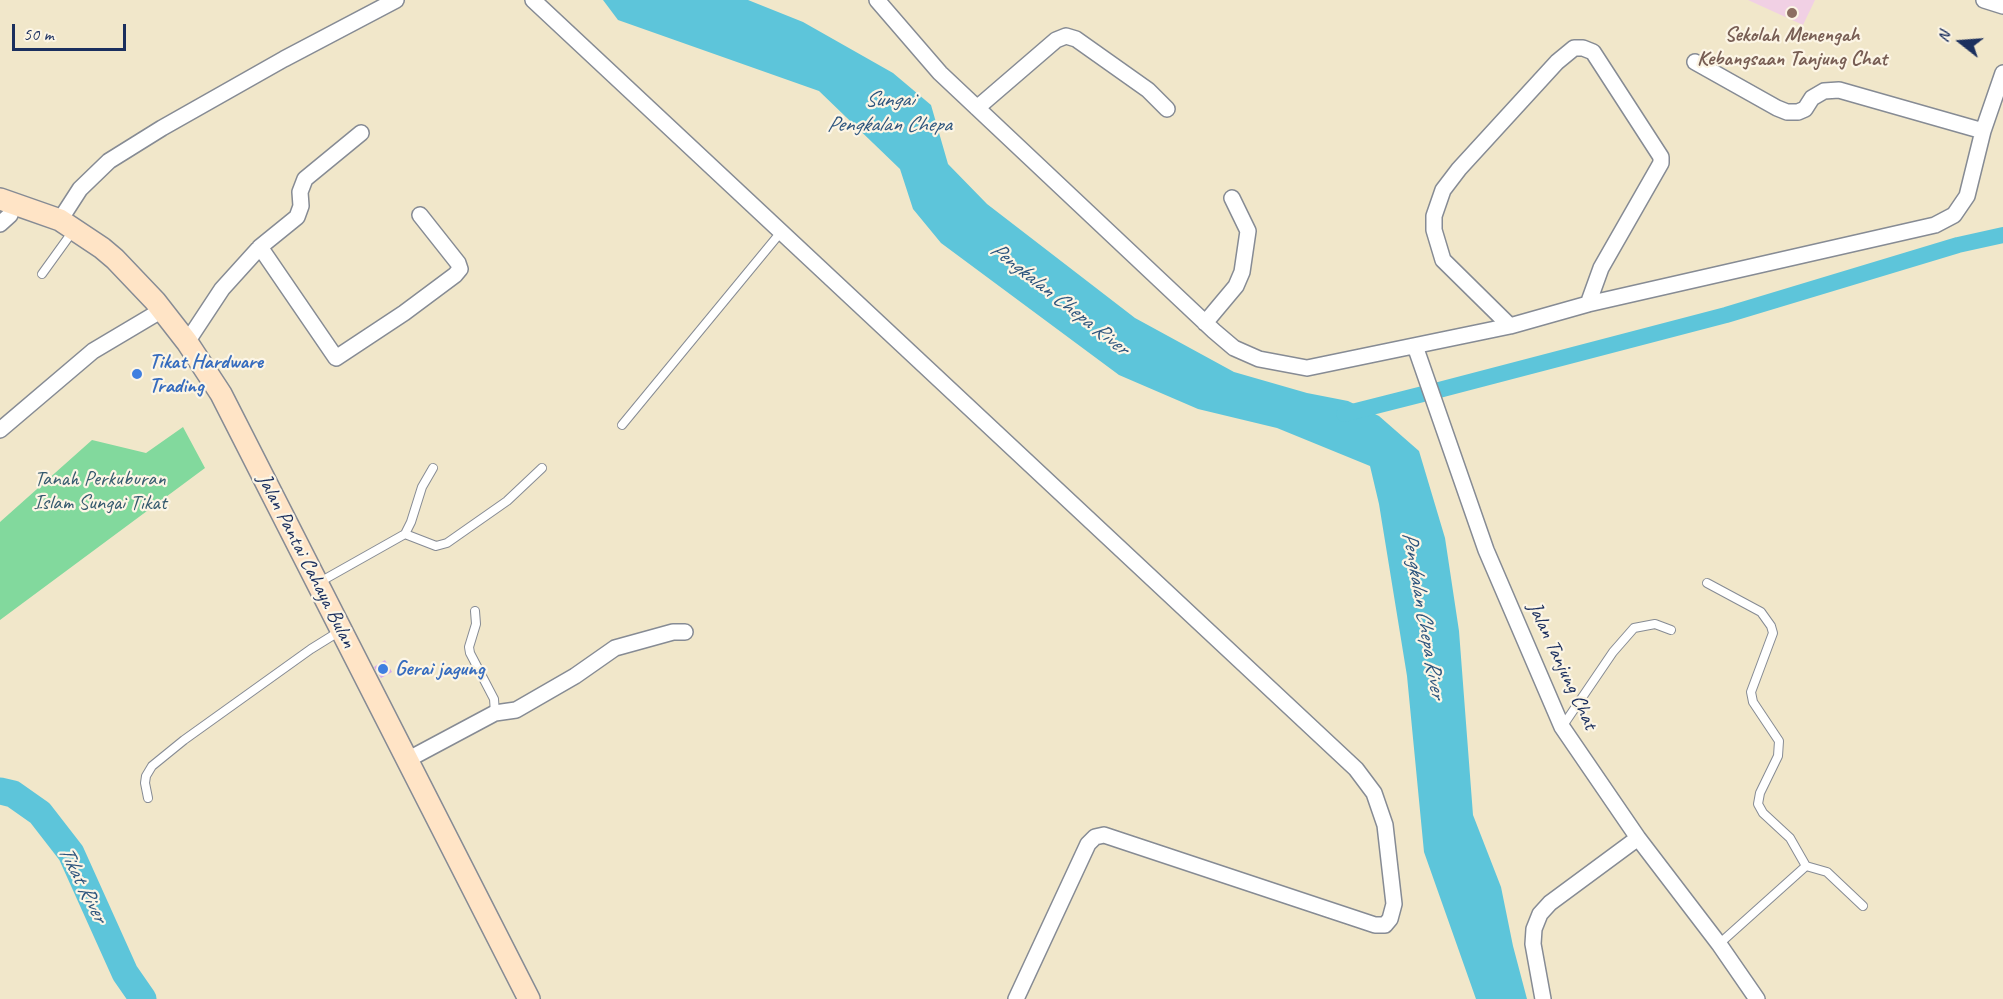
<!DOCTYPE html>
<style>
body{margin:0}
#map{position:relative;width:2003px;height:999px;overflow:hidden;background:#f1e7ca;font-family:Caveat,sans-serif}
canvas{display:block}
.north{position:absolute;left:1931px;top:12px;width:60px;height:60px;-webkit-text-stroke:4px #fcf5e5;paint-order:stroke;rotate:287deg;font-size:16px;font-weight:700;line-height:24px;text-align:center;color:#1b2f5e}
.north::after{content:'';display:block;margin:auto;width:21px;height:27px;background:#1b2f5e;clip-path:polygon(50% 0,100% 100%,50% 72%,0 100%)}
.scale{position:absolute;left:12px;top:24px;width:114px;height:27px;box-sizing:border-box;border:3px solid #1b2f5e;border-top:0;padding-left:8px;font-size:18px;line-height:21px;white-space:nowrap;color:#1b2f5e;-webkit-text-stroke:4px #fcf5e5;paint-order:stroke}
</style>
<div id="map">
<canvas width="2003" height="999"></canvas>
<div class="north">N</div>
<div class="scale">50 m</div>
</div>
<script>
const context = document.querySelector('canvas').getContext('2d');
context.lineJoin = 'round';
function fill(path, color) { context.fillStyle = color; context.fill(path, 'evenodd'); }
const toPath = rows => new Path2D(rows.map(r => 'M' + r).join(''));
function trace(path, color, width, dash) { context.strokeStyle = color; context.lineWidth = width; context.lineCap = dash ? 'butt' : 'round'; context.setLineDash(dash || []); context.stroke(path); }
function label(font, color, halo, rows, align = 'center') {
  context.font = font + ' Caveat,sans-serif'; context.lineWidth = 4.5; context.setLineDash([]); context.textBaseline = 'middle'; context.strokeStyle = halo; context.fillStyle = color; for (const [text, x, y, turn = 0] of rows) {
    context.save(); context.translate(x, y); context.rotate((+turn || 0) * Math.PI / 180); context.textAlign = isNaN(turn) ? turn : align; if (halo) context.strokeText(text, 0, 0); context.fillText(text, 0, 0); context.restore();
  }
}
fill(toPath([
 [1748,0,1815,0,1803,25]
]), '#f1d0e4');
fill(toPath([
 [183,427,205,468,0,620,0,522,92,440,146,453]
]), '#82d99d');
fill(toPath([
 [603,0,748,0,803,22,893,73,931,105,948,164,987,204,1135,318,1234,372,1307,393,1348,401,1379,416,1419,451,1445,538,1459,631,1473,815,1501,887,1513,946,1527,999,1476,999,1424,852,1407,676,1379,504,1370,466,1277,428,1198,409,1119,375,941,243,913,209,900,169,819,91,618,20]
]), '#5dc5da');
trace(toPath([
 [1439,390,1726,315,1958,245,2003,235],
 [1344,414,1423,394]
]), '#5dc5da', 16);
trace(toPath([
 [0,791,13,794,40,813,71,853,125,973,143,999]
]), '#5dc5da', 27);
fill(toPath([
 [385,660,392,672,381,678,374,667]
]), '#d7abeb');
const lane = toPath([
 [42,274,73,231],
 [622,425,781,232],
 [405,534,436,546,447,543,507,501,542,468],
 [318,583,405,534,411,522,422,487,433,468],
 [1707,583,1761,612,1771,626,1773,633,1751,692,1753,702,1779,741,1778,756,1760,793,1758,804,1763,813,1790,838,1806,866],
 [475,611,476,624,469,647,470,653,494,699,495,713],
 [1562,727,1613,652,1634,628,1655,624,1671,630],
 [148,798,145,783,146,776,152,766,184,740,311,649,340,631],
 [1719,944,1806,866,1827,872,1863,906]
]);
const street = toPath([
 [533,0,1356,769,1374,793,1385,825,1394,904,1390,919,1385,925,1375,925,1104,835,1095,837,1088,844,1016,999],
 [877,0,940,73,1214,331,1234,348,1259,359,1307,368,1510,326,1588,304,1935,225,1954,215,1967,196,1983,131,2003,73],
 [1984,0,2003,6],
 [1695,62,1777,108,1787,112,1798,112,1805,109,1812,98,1824,91,1839,90,1983,131],
 [977,108,1056,40,1066,36,1076,39,1148,90,1167,109],
 [60,220,80,189,109,161,162,128,284,59,396,0],
 [0,224,10,215,14,203],
 [260,247,336,358,404,313,455,275,460,269,458,263,420,215],
 [1205,323,1236,286,1242,272,1248,231,1232,198],
 [1510,326,1443,260,1434,230,1434,216,1443,190,1459,169,1557,62,1574,48,1583,48,1593,52,1661,157,1661,163,1601,268,1588,304],
 [187,342,222,289,260,247,297,217,301,206,300,192,305,179,361,133],
 [1415,346,1486,550,1562,727,1638,838,1719,944,1757,999],
 [0,430,93,351,162,310],
 [407,760,495,713,516,710,575,676,615,648,673,632,685,632],
 [1543,999,1533,944,1534,929,1540,914,1550,903,1638,838]
]);
const secondary = toPath([
 [0,199,60,220,102,248,115,259,155,301,187,342,221,394,529,999]
]);
trace(lane, '#868b94', 10);
trace(street, '#868b94', 18);
trace(secondary, '#868b94', 24);
trace(lane, '#fff', 8);
trace(street, '#fff', 15);
trace(secondary, '#ffe4c6', 21);
for (const [x, y, r, color] of [
 [1792,13,6,"#8d6e63"],
 [137,374,6,"#3f7fe0"],
 [383,669,6,"#3f7fe0"]
]) { const dot = new Path2D(); dot.arc(x, y, r, 0, 2 * Math.PI); context.fillStyle = color; context.fill(dot); trace(dot, '#fcf5e5', 2); }
label('bold 21px', '#785e54', '#fcf5e5', [
 ["Sekolah Menengah",1792,35],
 ["Kebangsaan Tanjung Chat",1792,59]
]);
label('bold 21px', '#366cbe', '#fcf5e5', [
 ["Tikat Hardware",149,362],
 ["Trading",149,386],
 ["Gerai jagung",395,669]
], 'left');
label('21px', '#355a6e', '#fcf5e5', [
 ["Tanah Perkuburan",100,479],
 ["Islam Sungai Tikat",100,503]
]);
label('21px', '#1b2f5e', '#fcf5e5', [
 ["Jalan Pantai Cahaya Bulan",306,561,63],
 ["Jalan Tanjung Chat",1562,666,65]
]);
label('italic 22px', '#2c547d', '#fcf5e5', [
 ["Sungai",889,100],
 ["Pengkalan Chepa",889,125],
 ["Pengkalan Chepa River",1059,299,38],
 ["Pengkalan Chepa River",1423,615,80],
 ["Tikat River",82,884,63]
]);
</script>
